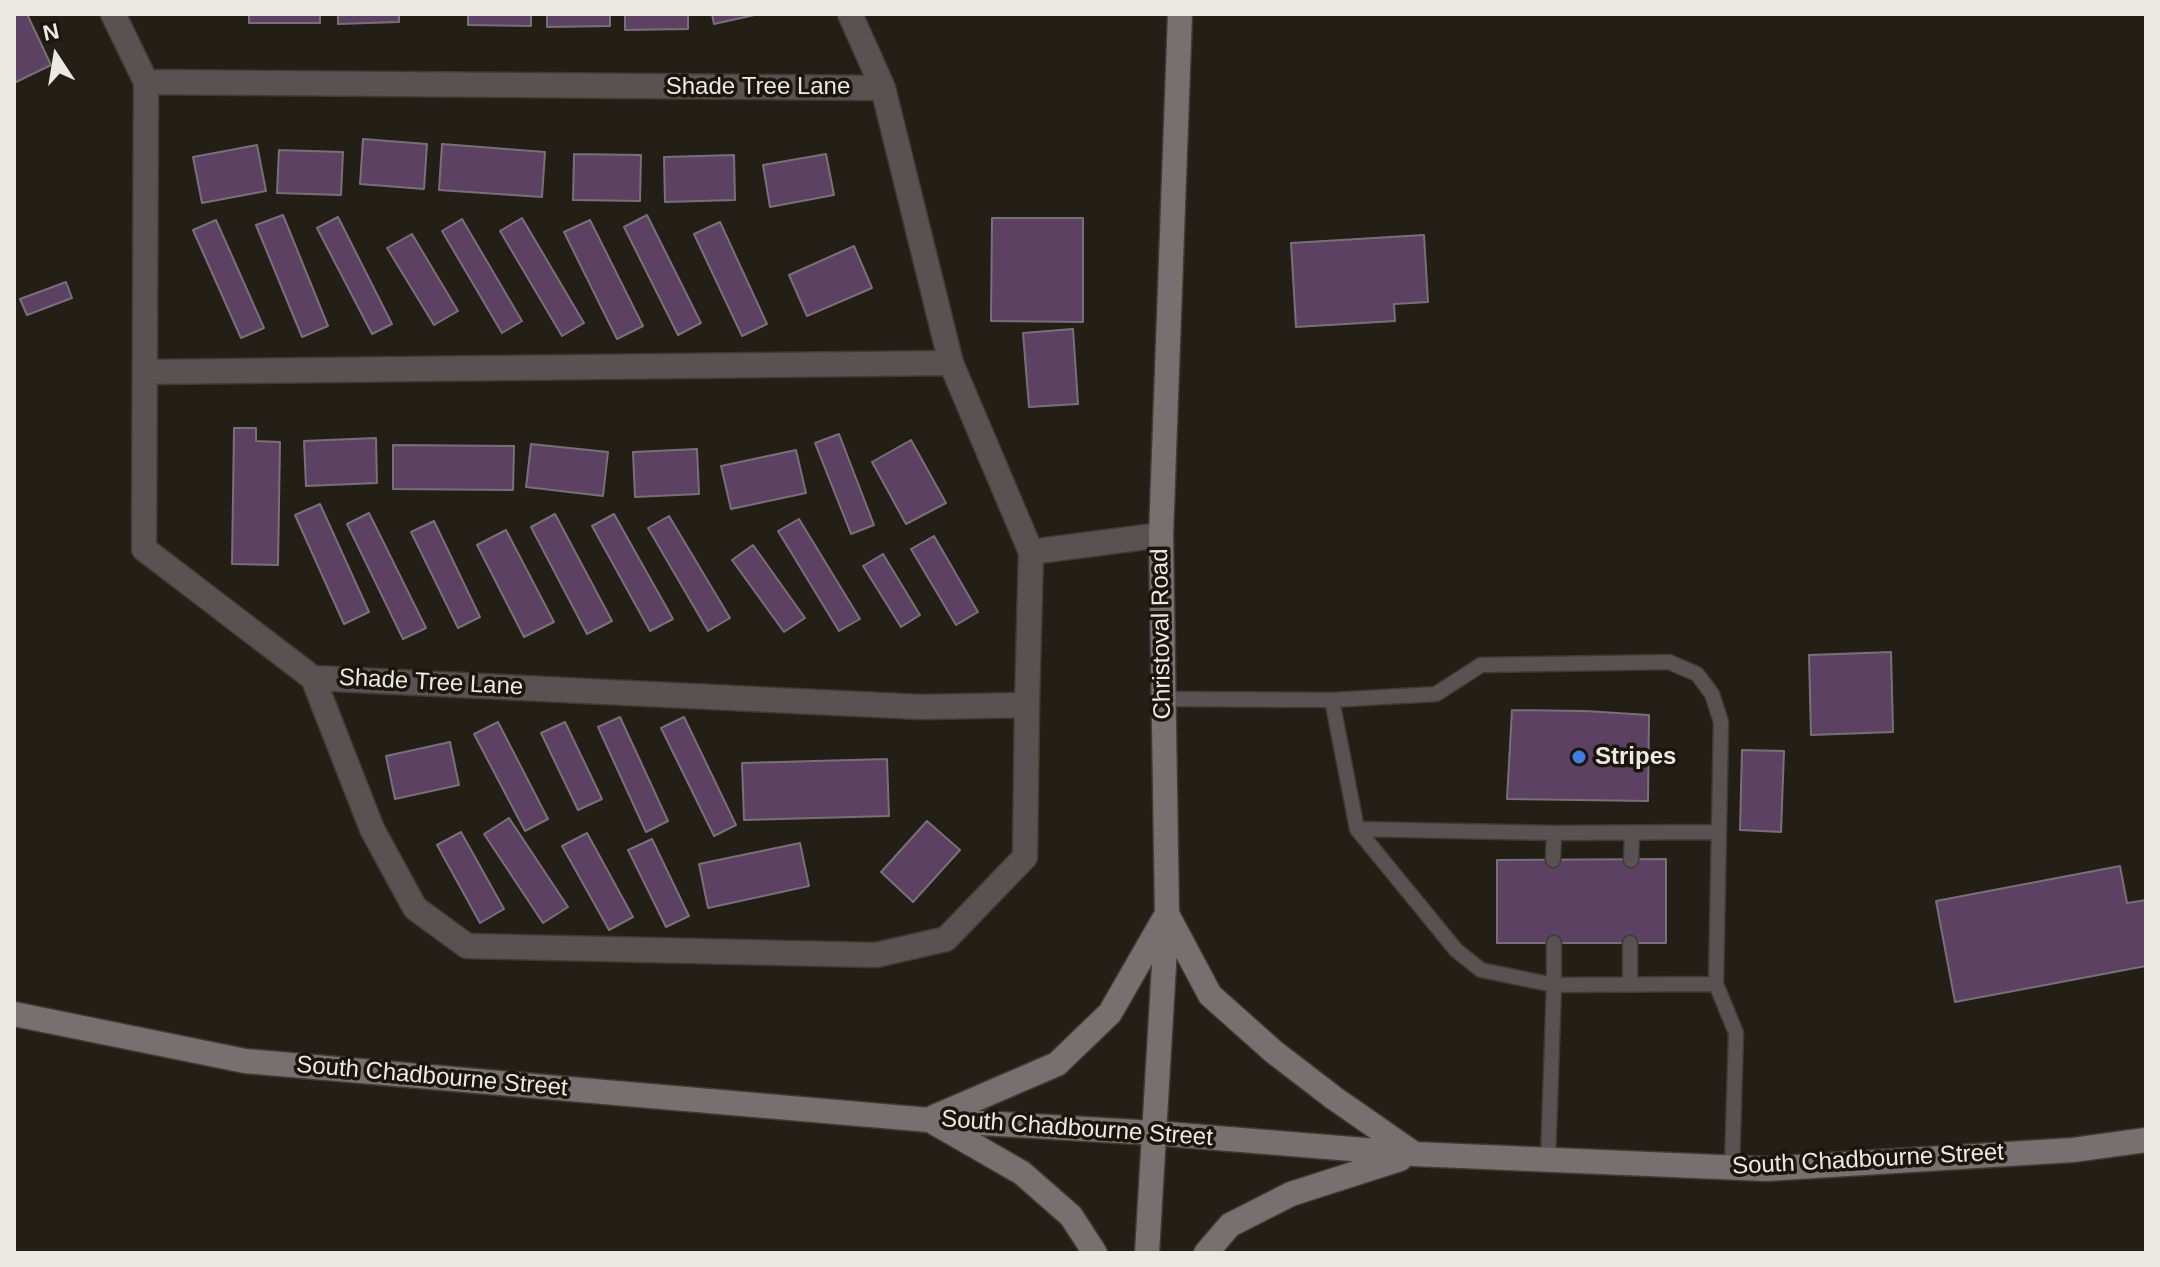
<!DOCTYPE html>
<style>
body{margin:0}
#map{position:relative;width:2160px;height:1267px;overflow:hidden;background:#231f16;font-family:Helvetica,sans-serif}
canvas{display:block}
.frame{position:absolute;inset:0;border:16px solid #ece9e3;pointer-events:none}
.north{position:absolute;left:16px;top:16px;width:80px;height:80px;-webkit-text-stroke:6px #1a150d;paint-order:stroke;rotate:348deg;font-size:22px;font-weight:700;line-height:32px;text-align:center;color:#ece9e3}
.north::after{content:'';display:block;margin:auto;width:28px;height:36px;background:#ece9e3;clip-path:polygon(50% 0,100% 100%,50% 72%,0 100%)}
</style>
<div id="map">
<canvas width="2160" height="1267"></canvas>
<div class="frame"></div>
<div class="north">N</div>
</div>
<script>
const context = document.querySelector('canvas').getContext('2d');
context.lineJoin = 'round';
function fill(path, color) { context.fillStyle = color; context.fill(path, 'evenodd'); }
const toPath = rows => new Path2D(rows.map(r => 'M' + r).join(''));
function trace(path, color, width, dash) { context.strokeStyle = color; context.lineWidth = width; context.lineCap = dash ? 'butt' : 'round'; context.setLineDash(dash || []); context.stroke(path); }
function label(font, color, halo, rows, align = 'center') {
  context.font = font + ' Helvetica,sans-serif'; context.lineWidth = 7; context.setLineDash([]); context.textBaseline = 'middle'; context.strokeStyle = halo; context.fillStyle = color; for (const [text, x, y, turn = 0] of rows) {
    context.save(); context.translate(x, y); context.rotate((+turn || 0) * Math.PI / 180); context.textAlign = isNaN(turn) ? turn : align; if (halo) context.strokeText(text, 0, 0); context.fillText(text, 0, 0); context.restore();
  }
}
const building = toPath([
 [14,14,27,14,51,65,14,83,14,14],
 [249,14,320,14,320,23,249,23,249,14],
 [338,14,399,14,399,22,338,24,338,14],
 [468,14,531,14,531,26,468,25,468,14],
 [547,14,610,14,610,26,547,27,547,14],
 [625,14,688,14,688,29,625,30,625,14],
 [712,14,759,14,714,24,712,14],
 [363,139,427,144,424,189,360,184,363,139],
 [442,144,545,152,542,197,439,190,442,144],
 [257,145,266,191,202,203,193,157,257,145],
 [279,150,343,152,341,195,277,193,279,150],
 [574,154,641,155,640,201,573,200,574,154],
 [826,154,834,195,770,207,763,165,826,154],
 [734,155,735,200,665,202,664,157,734,155],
 [283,215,328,326,302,337,256,225,283,215],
 [647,215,701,323,678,335,624,227,647,215],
 [338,217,392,324,372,334,317,228,338,217],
 [522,218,584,323,562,336,500,231,522,218],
 [992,218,1083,218,1083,322,991,321,992,218],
 [462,219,522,321,502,333,442,231,462,219],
 [216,220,264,328,241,338,193,230,216,220],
 [590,220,643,326,617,339,564,232,590,220],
 [720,222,767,324,742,336,694,234,720,222],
 [412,234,458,311,434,325,387,248,412,234],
 [1424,235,1428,302,1394,304,1395,321,1296,327,1291,243,1424,235],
 [854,246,872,288,807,316,789,275,854,246],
 [66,282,72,298,27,315,20,299,66,282],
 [1073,329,1078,404,1029,407,1023,333,1073,329],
 [234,428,256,428,256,441,280,442,278,565,232,564,234,428],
 [839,434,874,525,851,534,815,443,839,434],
 [376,438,377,483,306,486,304,441,376,438],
 [911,440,946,503,906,524,872,462,911,440],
 [531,444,608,452,603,496,526,487,531,444],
 [393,445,514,446,513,490,393,489,393,445],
 [697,449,699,494,635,497,633,452,697,449],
 [796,450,806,493,731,509,721,466,796,450],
 [320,504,369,612,344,624,295,515,320,504],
 [369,513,426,628,403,639,347,524,369,513],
 [555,514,612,621,587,634,531,527,555,514],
 [614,514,673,619,650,631,592,526,614,514],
 [669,516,730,618,708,631,648,528,669,516],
 [799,519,860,619,839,631,778,531,799,519],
 [434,521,480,617,458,628,411,532,434,521],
 [506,530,554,622,524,637,477,545,506,530],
 [934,536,978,612,956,625,911,549,934,536],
 [753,545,805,618,784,632,732,560,753,545],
 [883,554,920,615,901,627,863,566,883,554],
 [1891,652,1893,732,1811,735,1809,655,1891,652],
 [1512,710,1585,711,1649,715,1648,801,1507,799,1512,710],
 [620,717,668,821,646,832,598,727,620,717],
 [684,717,736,825,714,836,661,728,684,717],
 [498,722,548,819,525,831,474,734,498,722],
 [565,722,602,799,578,810,541,733,565,722],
 [450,742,459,785,395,799,386,756,450,742],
 [1742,750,1784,751,1781,832,1740,830,1742,750],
 [887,759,889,816,744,820,742,763,887,759],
 [509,818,568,907,543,923,484,834,509,818],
 [927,821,960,850,913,902,881,872,927,821],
 [461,832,504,909,480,923,437,845,461,832],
 [587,833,633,917,609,930,562,846,587,833],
 [652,839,689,916,666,927,628,850,652,839],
 [800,843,809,886,708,908,699,864,800,843],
 [1666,859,1666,943,1497,943,1497,860,1666,859],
 [2120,866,2127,903,2146,900,2146,966,1955,1002,1936,901,2120,866]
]);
fill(building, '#5d4162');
trace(building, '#787079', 2);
const lane = toPath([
 [1163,699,1332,700,1357,829,1456,950,1481,970,1554,985,1554,943],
 [1332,700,1436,694,1481,665,1669,662,1697,674,1712,694,1721,722,1716,984],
 [1357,829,1554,833,1719,832],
 [1553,860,1554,833],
 [1631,860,1632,833],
 [1630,943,1630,985],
 [1548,1160,1554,985,1716,984,1736,1033,1732,1168]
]);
const street = toPath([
 [113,14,146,82,883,88,951,363,1031,552],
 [850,14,883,88],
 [146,82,144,549,313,678,921,707,1027,705,1031,552,1161,535],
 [145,372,951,363],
 [313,678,372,829,415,908,467,946,876,955,946,939,1025,857,1027,705]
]);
const secondary = toPath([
 [1168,916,1210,995,1274,1052,1334,1098,1413,1153],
 [14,1014,245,1061,929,1120,1155,1133,1414,1154,1766,1169,2073,1150,2146,1140],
 [934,1117,1057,1064,1110,1013,1164,919],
 [935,1123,1022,1173,1071,1216,1095,1253],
 [1147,1253,1167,914,1161,535,1180,14],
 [1206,1253,1230,1225,1291,1194,1400,1159]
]);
trace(lane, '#3f3b33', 17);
trace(street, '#3f3b33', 27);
trace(secondary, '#3f3b33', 27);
trace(lane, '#585253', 14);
trace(street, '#585253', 24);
trace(secondary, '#786f70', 24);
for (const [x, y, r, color] of [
 [1579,757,8,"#3f7fe0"]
]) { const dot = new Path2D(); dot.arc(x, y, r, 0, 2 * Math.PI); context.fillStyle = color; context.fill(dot); trace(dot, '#1a150d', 3); }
label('24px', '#ece9e3', '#1a150d', [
 ["Shade Tree Lane",758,87],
 ["Christoval Road",1162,634,-91],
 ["Shade Tree Lane",431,683,3],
 ["South Chadbourne Street",432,1077,5],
 ["South Chadbourne Street",1077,1129,4],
 ["South Chadbourne Street",1868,1160,-3]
]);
label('bold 24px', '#ece9e3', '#1a150d', [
 ["Stripes",1595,757]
], 'left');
</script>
